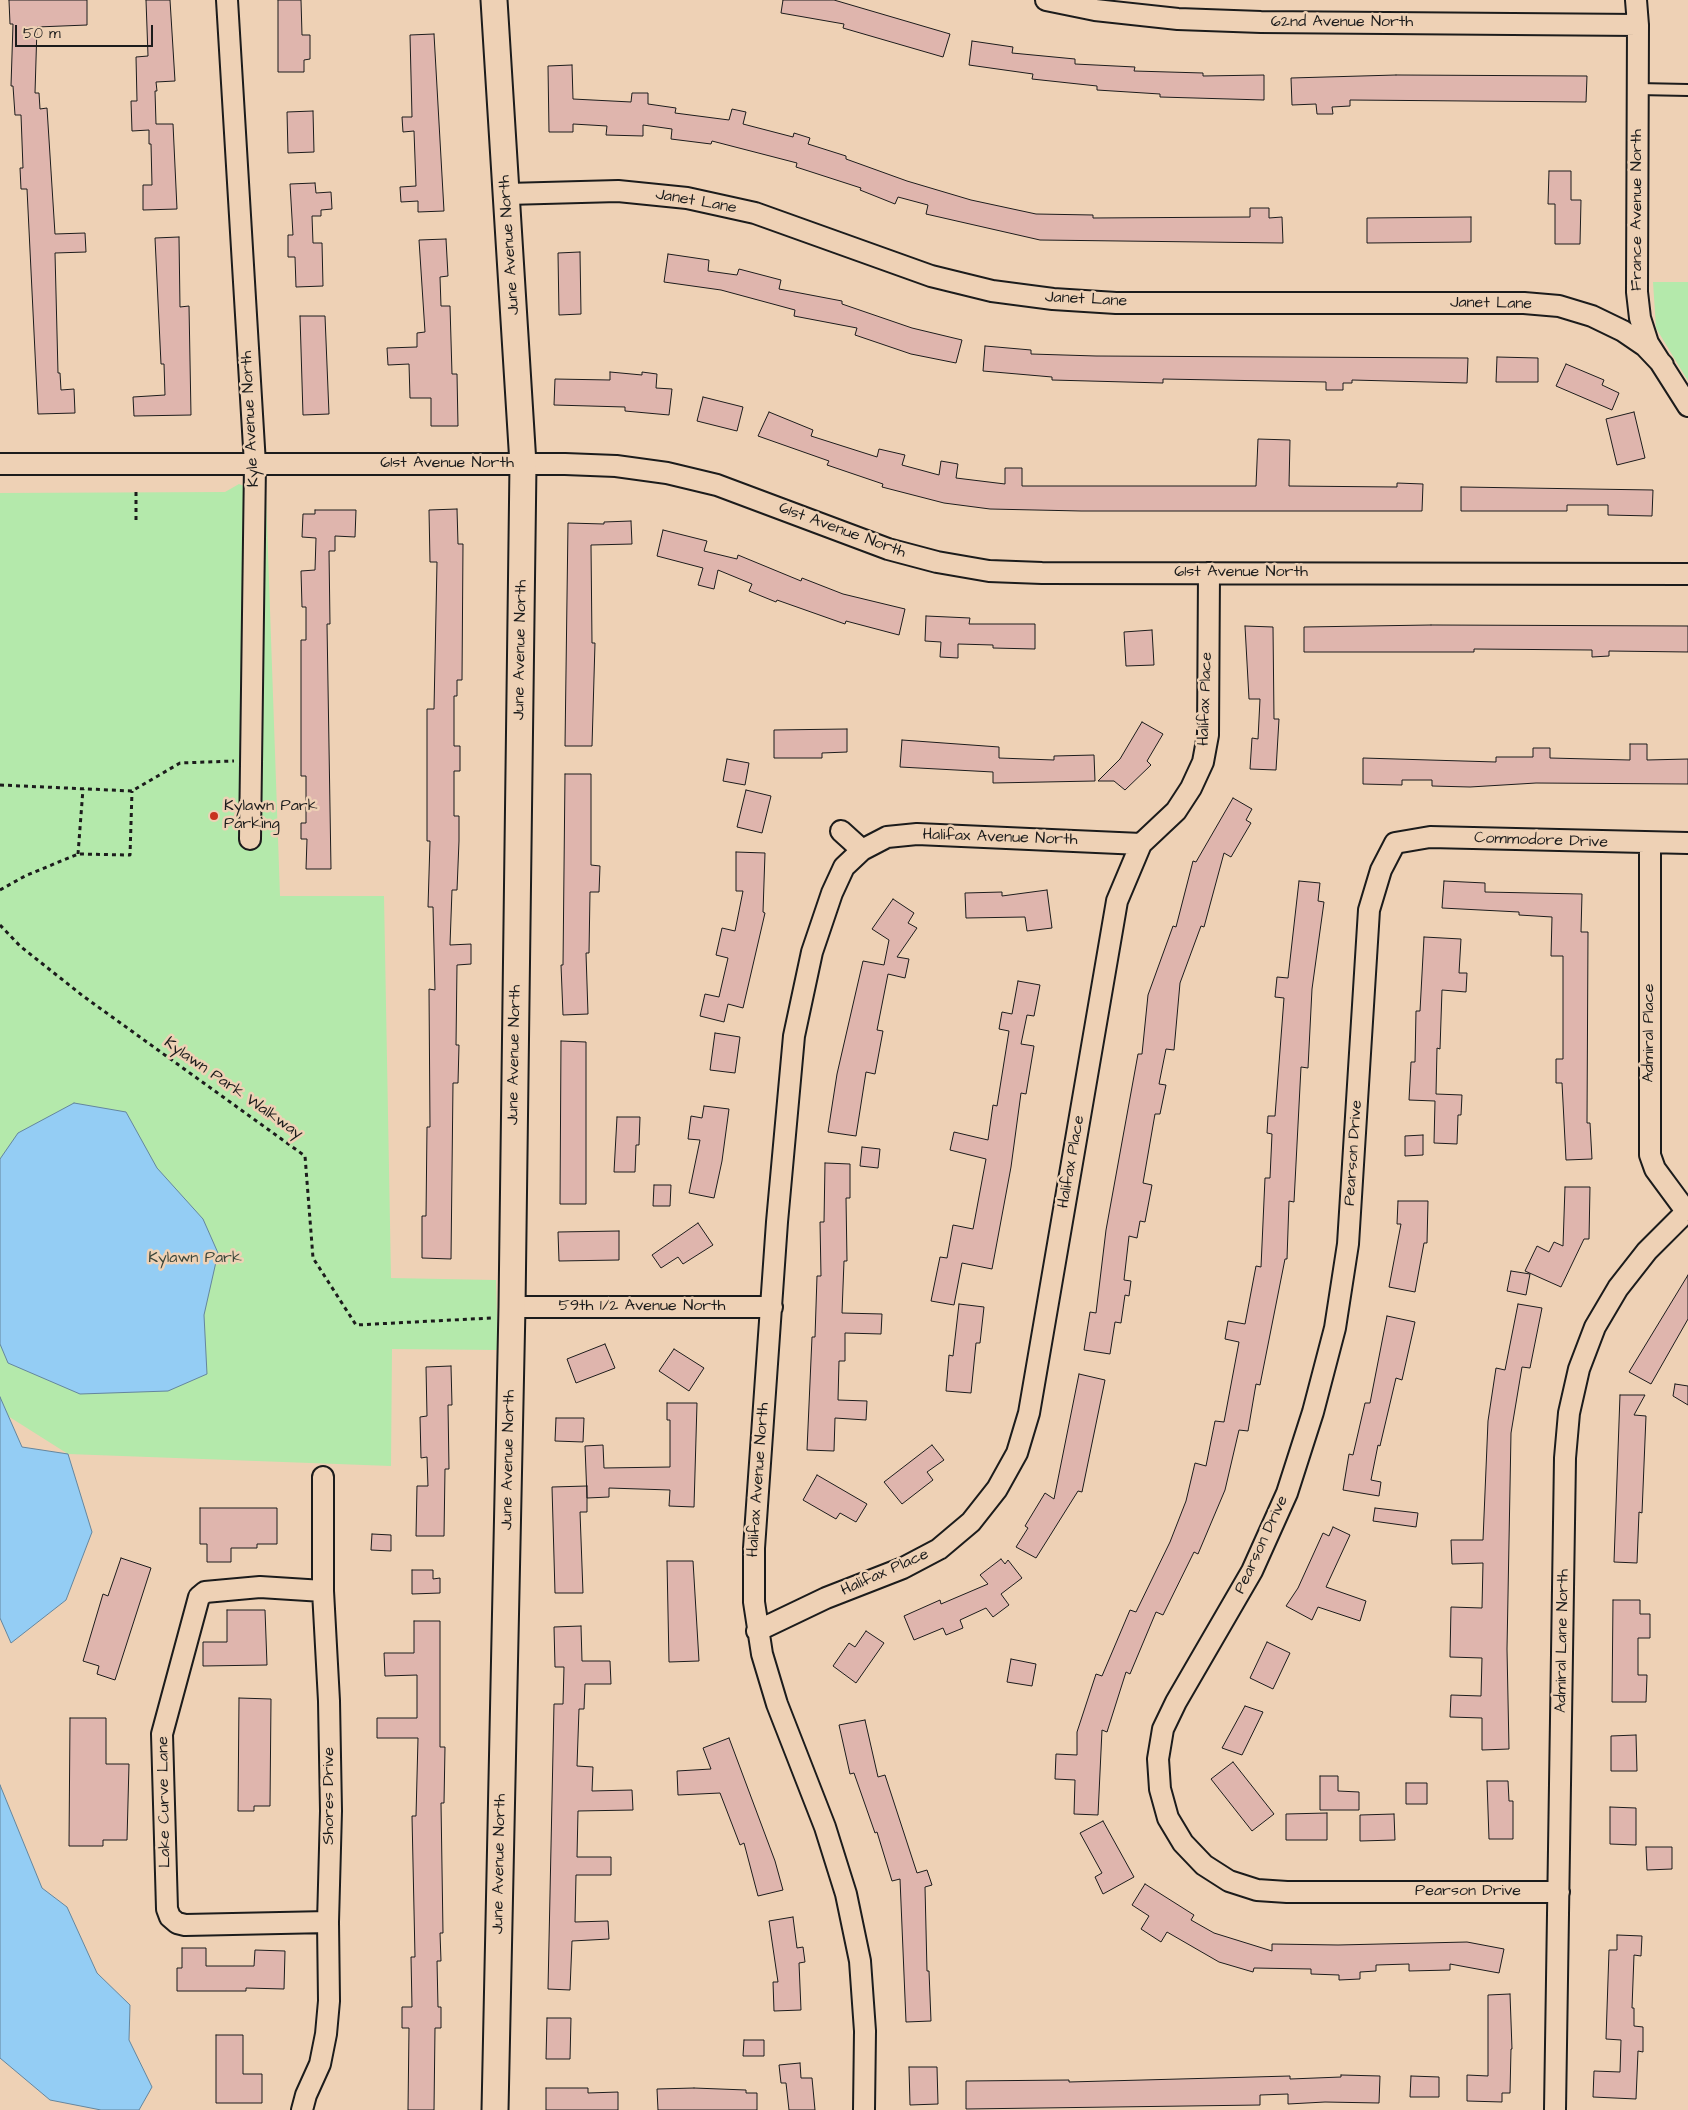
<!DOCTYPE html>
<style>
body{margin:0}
#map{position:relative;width:1688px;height:2110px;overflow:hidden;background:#eed1b5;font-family:"Architects Daughter",sans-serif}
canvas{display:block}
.scale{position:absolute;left:15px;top:25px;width:138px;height:22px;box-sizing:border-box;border:2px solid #1c1c1c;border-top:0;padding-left:6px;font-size:15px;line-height:18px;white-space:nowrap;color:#1c1c1c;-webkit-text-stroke:4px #eed1b5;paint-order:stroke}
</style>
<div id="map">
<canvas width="1688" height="2110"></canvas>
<div class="scale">50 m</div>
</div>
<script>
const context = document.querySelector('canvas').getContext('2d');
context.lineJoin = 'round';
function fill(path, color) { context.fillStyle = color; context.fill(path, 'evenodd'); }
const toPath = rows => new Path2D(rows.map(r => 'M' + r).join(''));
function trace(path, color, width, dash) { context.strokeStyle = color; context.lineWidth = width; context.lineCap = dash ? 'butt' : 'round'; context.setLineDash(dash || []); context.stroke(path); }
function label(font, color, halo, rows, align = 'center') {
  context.font = font + ' "Architects Daughter",sans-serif'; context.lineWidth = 5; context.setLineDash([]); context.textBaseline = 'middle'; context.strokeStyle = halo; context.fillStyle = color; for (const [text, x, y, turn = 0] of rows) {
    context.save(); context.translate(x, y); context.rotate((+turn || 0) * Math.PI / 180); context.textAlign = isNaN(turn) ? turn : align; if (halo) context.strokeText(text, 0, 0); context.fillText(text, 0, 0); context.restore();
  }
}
fill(toPath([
 [1653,282,1688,282,1688,381,1656,328],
 [239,484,266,495,280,896,384,896,391,1278,496,1280,498,1350,392,1349,391,1466,68,1454,0,1411,0,493,225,492]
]), '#b4e9ab');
const water = toPath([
 [74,1103,126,1112,157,1168,203,1219,218,1253,204,1315,207,1374,168,1391,80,1394,8,1363,0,1344,0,1159,18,1133,74,1103],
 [0,1397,22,1447,68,1454,92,1532,66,1600,11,1643,0,1618,0,1397],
 [0,1785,42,1888,67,1907,97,1973,130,2005,129,2040,152,2087,139,2110,101,2110,50,2100,0,2058,0,1785]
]);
fill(water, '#94cdf4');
trace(water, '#64869e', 1);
const building = toPath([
 [9,0,87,0,87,25,37,27,35,93,39,93,40,109,47,108,55,234,85,233,86,252,55,253,58,373,60,373,61,390,74,389,75,413,38,414,27,189,21,189,20,168,23,168,21,115,15,115,13,86,11,86,13,24,10,24,9,0],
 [146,0,170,0,175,81,156,82,157,91,155,91,156,124,173,124,177,209,143,210,143,185,152,185,151,144,149,144,149,130,132,131,131,101,137,101,136,57,148,56,146,0],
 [278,0,301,0,302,35,310,35,310,59,304,60,304,72,278,72,278,0],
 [783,0,834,0,950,34,943,57,843,28,844,24,781,13,783,0],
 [434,34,444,211,418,212,418,201,401,202,400,187,416,186,414,131,403,132,402,117,412,117,410,35,434,34],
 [972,41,1013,47,1012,53,1075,59,1075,64,1135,67,1134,71,1203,73,1203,76,1264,75,1264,100,1160,97,1160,94,1097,90,1097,86,1032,79,1033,74,969,65,972,41],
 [572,65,573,99,631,102,632,93,648,93,648,104,676,108,675,113,729,120,732,109,746,112,743,124,793,137,794,133,810,138,808,144,846,156,846,159,907,181,971,200,1036,214,1093,215,1093,218,1250,217,1250,208,1269,208,1269,218,1282,217,1283,243,1040,240,926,214,928,205,898,197,895,204,860,190,861,188,796,167,797,163,712,141,711,144,671,139,672,129,643,125,643,136,606,135,607,126,573,124,573,132,549,132,548,66,572,65],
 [1396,75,1587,76,1586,102,1350,100,1350,106,1332,107,1333,114,1317,114,1316,104,1292,105,1291,78,1396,75],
 [313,111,314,152,288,153,287,112,313,111],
 [1549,171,1571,171,1571,200,1581,200,1580,244,1555,244,1555,204,1548,204,1549,171],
 [315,183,316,193,331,192,332,209,321,210,321,216,312,216,313,243,322,243,323,286,296,287,295,257,288,257,288,235,293,235,290,184,315,183],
 [1471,217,1471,242,1367,243,1367,218,1471,217],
 [179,237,180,307,189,306,191,415,134,416,133,397,165,395,164,364,161,364,155,238,179,237],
 [446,239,448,276,440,277,441,306,450,306,452,374,457,374,458,426,431,426,431,398,410,398,409,364,388,365,387,348,417,347,417,333,425,332,419,240,446,239],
 [580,252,581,314,559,315,558,253,580,252],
 [668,254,709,260,708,271,737,275,739,269,781,280,779,289,842,301,842,304,912,328,962,340,956,363,911,354,855,335,857,328,794,316,795,310,721,290,664,282,668,254],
 [300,316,325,316,329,414,303,415,300,316],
 [985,346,1031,350,1031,354,1096,356,1468,358,1467,383,1352,380,1352,383,1343,383,1343,390,1326,390,1326,382,1163,379,1163,383,1052,380,1052,377,983,371,985,346],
 [1497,357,1538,358,1538,382,1496,382,1497,357],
 [1566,364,1604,380,1602,385,1619,393,1612,410,1556,386,1566,364],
 [610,372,642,375,642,372,657,374,656,388,672,389,669,415,625,411,625,407,554,405,555,379,610,380,610,372],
 [703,397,743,407,737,431,697,421,703,397],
 [769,412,813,430,811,436,877,457,879,449,905,455,902,465,939,475,941,461,958,464,956,478,1005,484,1005,468,1022,468,1022,486,1256,486,1258,439,1290,440,1289,486,1397,487,1397,483,1423,484,1422,511,1081,511,990,509,944,503,882,487,883,484,827,465,829,461,758,436,769,412],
 [1634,412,1645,458,1617,465,1606,419,1634,412],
 [1461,487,1653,490,1652,516,1608,515,1608,505,1567,505,1567,511,1461,511,1461,487],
 [457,509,458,544,463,544,462,680,457,680,457,696,454,696,454,746,460,746,460,771,454,771,454,816,459,816,459,841,457,890,452,890,450,945,471,944,471,964,457,965,456,1045,459,1045,458,1083,453,1083,451,1259,422,1258,422,1216,426,1216,427,1127,430,1127,429,989,435,990,433,907,428,907,430,841,427,841,427,709,434,709,437,562,430,562,429,510,457,509],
 [315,510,356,510,355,537,335,536,335,551,329,551,330,624,327,624,331,869,306,869,307,839,301,839,301,823,306,823,306,776,301,776,301,640,306,640,306,607,302,607,301,571,315,570,316,538,302,537,303,514,315,514,315,510],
 [631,521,632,544,591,545,592,643,595,643,592,746,565,746,568,523,604,524,604,522,631,521],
 [663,530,707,541,704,551,737,559,738,555,801,581,802,578,843,594,905,609,899,635,846,621,845,624,777,600,776,602,749,591,752,584,718,570,714,589,698,585,703,568,657,556,663,530],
 [926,616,970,618,969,624,1035,624,1035,649,993,648,993,645,958,644,958,658,940,657,941,642,925,641,926,616],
 [1431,625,1688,626,1688,652,1609,651,1609,656,1592,657,1592,650,1474,649,1474,652,1304,652,1304,627,1431,625],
 [1245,626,1273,627,1274,719,1279,719,1276,770,1250,769,1252,738,1258,739,1260,699,1249,699,1245,626],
 [1152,630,1154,665,1126,666,1124,632,1152,630],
 [1142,722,1163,734,1147,761,1151,765,1125,790,1114,781,1098,781,1120,759,1142,722],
 [847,729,847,752,822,753,822,758,774,758,774,730,847,729],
 [902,740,999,747,999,758,1054,760,1054,756,1094,755,1095,781,993,783,993,772,900,767,902,740],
 [1630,744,1647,744,1647,760,1688,759,1688,784,1536,783,1470,787,1432,786,1432,780,1402,780,1402,785,1363,784,1363,758,1496,762,1496,757,1533,757,1533,748,1550,748,1550,758,1630,760,1630,744],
 [727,759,749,763,745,785,723,781,727,759],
 [565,774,591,774,591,865,600,866,599,892,590,892,589,953,586,953,588,1014,563,1015,561,965,563,965,565,774],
 [746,790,771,796,762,833,737,827,746,790],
 [1233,798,1252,809,1246,820,1251,823,1231,857,1224,853,1204,927,1201,926,1180,983,1174,1050,1166,1049,1159,1084,1166,1085,1160,1114,1155,1114,1143,1183,1152,1185,1145,1222,1140,1221,1137,1238,1129,1236,1124,1280,1131,1281,1129,1296,1125,1295,1121,1323,1115,1322,1110,1354,1084,1350,1090,1312,1096,1313,1106,1230,1138,1054,1142,1054,1148,995,1173,926,1176,927,1193,861,1196,862,1233,798],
 [736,852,765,853,763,912,765,913,743,1008,728,1004,724,1022,700,1016,705,994,719,997,728,958,716,955,722,928,735,931,743,891,736,891,736,852],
 [1299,881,1320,883,1318,901,1324,902,1312,989,1308,1068,1301,1067,1294,1202,1289,1201,1287,1259,1285,1259,1260,1385,1256,1384,1248,1431,1239,1430,1225,1490,1198,1554,1194,1552,1163,1615,1156,1612,1130,1674,1126,1672,1107,1732,1102,1730,1098,1815,1074,1814,1075,1780,1055,1779,1056,1754,1077,1755,1077,1732,1096,1674,1102,1676,1130,1610,1136,1612,1170,1542,1186,1501,1195,1463,1206,1466,1215,1421,1224,1422,1239,1342,1225,1339,1228,1321,1245,1324,1256,1266,1261,1267,1265,1178,1270,1178,1272,1134,1267,1133,1268,1116,1275,1116,1284,998,1275,997,1277,977,1288,978,1299,881],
 [1444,881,1485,883,1485,892,1582,894,1581,932,1588,932,1587,1123,1590,1123,1592,1159,1566,1160,1562,1083,1556,1083,1556,1059,1563,1059,1563,956,1551,956,1552,917,1519,915,1519,912,1442,908,1444,881],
 [1047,890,1052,928,1027,931,1025,917,966,918,965,893,1002,892,1002,896,1047,890],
 [893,899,914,913,908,923,917,928,897,957,909,959,905,978,888,974,877,1030,883,1031,875,1074,866,1072,856,1136,828,1132,837,1074,863,961,884,965,889,940,872,929,893,899],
 [1424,937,1461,939,1459,973,1467,973,1466,992,1442,990,1440,1049,1437,1048,1436,1094,1462,1095,1461,1115,1458,1115,1457,1144,1434,1143,1435,1101,1409,1100,1411,1062,1415,1062,1416,1011,1420,1011,1424,937],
 [1018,981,1040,985,1034,1016,1027,1015,1021,1044,1034,1046,1026,1094,1021,1093,1011,1167,992,1269,962,1263,954,1305,931,1301,940,1257,947,1258,953,1225,973,1229,986,1159,950,1150,954,1132,988,1140,993,1105,997,1106,1009,1031,999,1029,1002,1012,1012,1014,1018,981],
 [715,1033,740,1037,735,1073,710,1070,715,1033],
 [561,1041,586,1042,586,1204,560,1204,561,1041],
 [704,1106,729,1109,722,1161,714,1198,689,1193,700,1140,688,1139,691,1116,702,1118,704,1106],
 [617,1117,640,1117,639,1145,636,1145,635,1172,614,1172,617,1117],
 [1423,1135,1423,1155,1405,1156,1405,1136,1423,1135],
 [862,1147,880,1149,878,1168,860,1166,862,1147],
 [825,1163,850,1164,850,1198,846,1198,847,1261,844,1261,842,1313,882,1314,881,1334,845,1333,845,1361,839,1361,838,1400,867,1401,866,1420,835,1418,834,1451,807,1450,812,1337,815,1337,817,1276,821,1276,820,1222,824,1222,825,1163],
 [654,1185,671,1185,670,1206,653,1206,654,1185],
 [1565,1187,1590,1187,1589,1239,1584,1239,1561,1287,1525,1271,1537,1246,1549,1252,1554,1242,1563,1246,1565,1187],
 [1398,1201,1428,1201,1427,1243,1424,1243,1415,1292,1389,1287,1401,1224,1397,1224,1398,1201],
 [698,1223,713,1245,683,1264,678,1257,661,1268,652,1255,698,1223],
 [619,1231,619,1260,559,1261,558,1232,619,1231],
 [1511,1271,1530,1274,1526,1295,1507,1291,1511,1271],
 [1688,1275,1688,1319,1651,1384,1629,1372,1688,1275],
 [959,1304,984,1307,980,1343,976,1343,971,1393,946,1391,949,1355,953,1356,959,1304],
 [1518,1304,1542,1308,1530,1368,1522,1367,1511,1433,1507,1649,1509,1749,1482,1750,1482,1718,1450,1717,1451,1695,1481,1696,1482,1658,1450,1657,1451,1607,1482,1608,1483,1563,1452,1564,1451,1540,1483,1540,1488,1421,1496,1368,1505,1370,1518,1304],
 [1387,1316,1415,1322,1402,1380,1396,1378,1380,1446,1378,1445,1371,1480,1381,1482,1379,1496,1343,1490,1349,1454,1353,1455,1365,1403,1370,1403,1387,1316],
 [605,1344,615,1368,576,1383,567,1359,605,1344],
 [674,1349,704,1368,689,1391,659,1371,674,1349],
 [451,1366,452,1405,448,1405,449,1469,445,1469,444,1536,416,1536,417,1486,428,1486,427,1457,421,1458,420,1417,427,1416,426,1367,451,1366],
 [1079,1374,1105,1380,1082,1492,1078,1491,1036,1558,1016,1547,1028,1528,1025,1526,1045,1493,1054,1499,1079,1374],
 [1675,1384,1688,1386,1688,1405,1673,1396,1675,1384],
 [1620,1395,1645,1395,1634,1415,1646,1416,1642,1513,1639,1512,1637,1563,1614,1562,1620,1395],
 [667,1403,697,1403,694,1507,669,1506,670,1490,609,1488,609,1497,587,1498,585,1446,603,1445,604,1468,670,1467,670,1420,667,1420,667,1403],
 [556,1418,584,1418,583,1442,555,1441,556,1418],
 [932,1445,944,1460,927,1472,933,1480,902,1504,884,1482,932,1445],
 [817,1475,867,1504,856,1522,840,1513,836,1519,803,1500,817,1475],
 [587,1486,587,1512,580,1512,583,1593,555,1593,552,1487,587,1486],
 [200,1508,277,1508,277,1544,257,1544,257,1548,231,1548,231,1562,207,1562,207,1544,200,1544,200,1508],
 [1375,1508,1418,1513,1416,1527,1373,1521,1375,1508],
 [1333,1527,1350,1535,1326,1587,1366,1601,1360,1621,1318,1607,1312,1620,1286,1606,1298,1588,1323,1533,1329,1536,1333,1527],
 [372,1534,391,1535,391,1551,371,1550,372,1534],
 [121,1558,151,1568,115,1680,97,1674,99,1666,83,1661,103,1594,108,1596,121,1558],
 [1001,1559,1005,1564,1008,1560,1022,1578,1001,1594,1009,1605,993,1617,986,1608,960,1620,963,1628,946,1635,943,1628,914,1640,904,1616,940,1600,941,1604,988,1584,980,1575,1001,1559],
 [667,1561,693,1561,699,1661,669,1662,667,1561],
 [412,1570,433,1570,433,1579,440,1578,440,1593,412,1594,412,1570],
 [1613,1600,1640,1600,1640,1614,1650,1614,1650,1638,1638,1638,1638,1675,1647,1675,1646,1702,1612,1702,1613,1600],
 [227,1610,265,1610,267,1665,203,1666,203,1642,227,1642,227,1610],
 [414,1621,440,1621,440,1747,445,1747,444,1803,441,1803,443,1933,440,1933,441,1961,437,1961,438,2007,441,2007,441,2028,435,2028,434,2110,408,2110,409,2028,402,2028,402,2007,412,2007,411,1957,415,1957,412,1816,416,1816,418,1738,377,1738,377,1718,417,1718,417,1675,385,1676,384,1653,414,1653,414,1621],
 [581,1626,582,1661,610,1661,611,1684,585,1684,584,1709,579,1709,577,1766,593,1767,592,1791,632,1790,633,1810,578,1811,577,1857,611,1857,611,1875,576,1875,575,1922,608,1921,609,1939,572,1941,570,1990,548,1989,554,1704,563,1704,564,1667,555,1667,554,1627,581,1626],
 [866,1631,884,1643,856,1683,833,1666,849,1643,855,1647,866,1631],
 [1267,1642,1290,1653,1273,1689,1250,1678,1267,1642],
 [1011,1659,1036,1664,1032,1686,1007,1682,1011,1659],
 [239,1698,271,1699,270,1806,254,1806,254,1811,238,1811,239,1698],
 [1245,1706,1263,1712,1242,1755,1222,1748,1245,1706],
 [70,1718,106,1718,106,1764,129,1764,127,1840,103,1840,103,1846,69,1846,70,1718],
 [865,1720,878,1777,885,1775,917,1873,927,1870,932,1885,925,1887,927,1971,929,1971,931,2021,906,2022,900,1879,892,1881,877,1832,875,1833,854,1773,850,1774,839,1725,865,1720],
 [1636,1735,1637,1771,1611,1771,1611,1736,1636,1735],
 [729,1738,775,1861,783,1890,758,1896,744,1843,740,1845,720,1793,678,1795,677,1771,711,1769,703,1748,729,1738],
 [1233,1762,1274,1814,1252,1831,1211,1779,1233,1762],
 [1320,1776,1338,1776,1338,1791,1359,1792,1359,1810,1320,1810,1320,1776],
 [1487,1781,1508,1781,1509,1801,1513,1801,1513,1839,1489,1839,1487,1781],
 [1406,1783,1427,1783,1427,1804,1406,1804,1406,1783],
 [1610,1807,1636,1808,1636,1845,1610,1844,1610,1807],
 [1327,1813,1327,1840,1286,1840,1286,1814,1327,1813],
 [1394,1814,1395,1840,1360,1841,1360,1815,1394,1814],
 [1103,1821,1134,1877,1103,1894,1095,1877,1102,1873,1080,1833,1103,1821],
 [1646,1847,1672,1847,1672,1869,1647,1870,1646,1847],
 [1145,1884,1194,1915,1191,1920,1214,1933,1272,1951,1272,1944,1338,1945,1467,1942,1504,1949,1499,1973,1450,1964,1450,1970,1409,1971,1409,1964,1376,1965,1376,1971,1360,1972,1360,1979,1339,1980,1339,1975,1311,1974,1311,1969,1254,1968,1253,1972,1219,1962,1167,1932,1161,1942,1141,1929,1149,1916,1132,1905,1145,1884],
 [793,1917,797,1948,803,1947,805,1962,799,1963,801,2010,774,2011,773,1982,778,1982,769,1921,793,1917],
 [1617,1935,1642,1936,1641,1956,1634,1955,1632,2008,1634,2008,1634,2026,1643,2027,1643,2052,1638,2051,1636,2099,1593,2097,1594,2071,1620,2072,1621,2040,1606,2039,1609,1950,1617,1950,1617,1935],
 [182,1948,206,1948,206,1966,254,1966,255,1950,285,1951,284,1989,246,1988,246,1991,177,1991,177,1968,182,1968,182,1948],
 [1510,1994,1512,2049,1511,2049,1510,2093,1502,2093,1502,2102,1467,2101,1467,2075,1488,2076,1488,1995,1510,1994],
 [547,2018,571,2018,570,2059,546,2059,547,2018],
 [216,2035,243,2035,243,2074,262,2074,262,2103,216,2103,216,2035],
 [744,2040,764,2040,764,2056,743,2056,744,2040],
 [800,2063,801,2078,812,2078,815,2110,789,2110,786,2083,781,2083,779,2065,800,2063],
 [909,2067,937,2067,938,2104,910,2105,909,2067],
 [1341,2075,1380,2076,1379,2103,1325,2102,1288,2104,1288,2094,1260,2095,1260,2105,966,2109,966,2081,1069,2080,1069,2082,1290,2076,1290,2079,1341,2077,1341,2075],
 [1411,2076,1439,2077,1439,2097,1410,2097,1411,2076],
 [546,2088,588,2088,588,2093,618,2092,618,2110,546,2110,546,2088],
 [694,2088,746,2090,746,2093,757,2093,757,2110,658,2110,657,2089,694,2088]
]);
fill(building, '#dfb5ad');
trace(building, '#1c1c1c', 1);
const service = toPath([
 [1638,89,1688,90]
]);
const minor = toPath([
 [227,0,255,464,250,839],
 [1046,0,1095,10,1178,19,1261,22,1638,25],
 [1636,0,1638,25,1637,292,1640,318,1648,343,1688,406],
 [507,194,618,191,687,198,755,213,931,276,992,291,1053,299,1116,303,1524,303,1559,306,1592,316,1623,331,1645,346,1663,365],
 [0,464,565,464,616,466,667,473,717,485,888,549,937,562,989,571,1042,573,1688,574],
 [841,831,862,850],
 [1650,843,1650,1155,1655,1169,1686,1211],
 [512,1307,772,1307],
 [323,1591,260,1587,205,1592,199,1597,162,1734,167,1909,170,1917,177,1923,185,1925,328,1922],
 [757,1631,826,1598,903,1568,939,1549,971,1522,997,1489,1017,1453,1029,1413,1117,901,1141,844,1176,811,1191,788,1203,762,1208,735,1209,573],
 [1559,1892,1287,1892,1257,1890,1229,1881,1204,1865,1183,1843,1168,1818,1160,1789,1158,1759,1163,1729,1176,1702,1252,1571,1287,1493,1313,1412,1335,1328,1348,1244,1369,910,1381,870,1395,843,1430,837,1688,843],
 [302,2110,306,2095,320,2064,326,2034,329,2001,328,1922,331,1811,329,1701,323,1591,323,1477],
 [864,2110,865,2031,860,1961,846,1894,825,1827,777,1704,762,1654,754,1602,754,1548,777,1222,794,1036,812,952,832,893,844,867,862,850,887,837,917,834,1141,844],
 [1555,2110,1565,1458,1569,1413,1579,1369,1595,1327,1618,1288,1647,1251,1688,1210]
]);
const tertiary = toPath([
 [494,0,523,464,512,1307,495,2110]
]);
trace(service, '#1c1c1c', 14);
trace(minor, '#1c1c1c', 24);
trace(tertiary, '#1c1c1c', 29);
trace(toPath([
 [136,492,136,521],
 [0,785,132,791,180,763,234,761],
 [78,854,83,789],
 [0,890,25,876,78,854,130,855,132,791],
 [0,925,20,946,83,996,305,1156,313,1258,356,1325,491,1318]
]), '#1c1c1c', 3, [4, 4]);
trace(service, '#eed1b5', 10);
trace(minor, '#eed1b5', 20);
trace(tertiary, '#eed1b5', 25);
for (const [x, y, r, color] of [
 [214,816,5,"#c8321e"]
]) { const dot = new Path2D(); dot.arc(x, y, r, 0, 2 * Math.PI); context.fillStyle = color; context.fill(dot); trace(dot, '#eed1b5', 2); }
label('16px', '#1c1c1c', '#eed1b5', [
 ["62nd Avenue North",1342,23],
 ["Janet Lane",696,202,10],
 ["France Avenue North",1638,210,-90],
 ["June Avenue North",510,245,-94],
 ["Janet Lane",1086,300,3],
 ["Janet Lane",1491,304,1],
 ["Kyle Avenue North",251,419,-93],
 ["61st Avenue North",447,464],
 ["61st Avenue North",842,531,20],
 ["61st Avenue North",1241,573],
 ["June Avenue North",521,650,-89],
 ["Halifax Place",1206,699,-88],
 ["Halifax Avenue North",1000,838,2],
 ["Commodore Drive",1541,841,2],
 ["Admiral Place",1650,1033,-90],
 ["June Avenue North",515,1055,-89],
 ["Kylawn Park Walkway",233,1089,35],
 ["Pearson Drive",1354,1153,-86],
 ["Halifax Place",1072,1162,-80],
 ["59th 1/2 Avenue North",642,1307],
 ["June Avenue North",509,1460,-89],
 ["Halifax Avenue North",759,1480,-86],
 ["Pearson Drive",1262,1545,-65],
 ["Halifax Place",885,1573,-24],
 ["Admiral Lane North",1563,1641,-89],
 ["Shores Drive",330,1796,-90],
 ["Lake Curve Lane",165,1802,-91],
 ["June Avenue North",500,1864,-89],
 ["Pearson Drive",1468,1892]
]);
label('16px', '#1c1c1c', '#eed1b5', [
 ["Kylawn Park",224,807],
 ["Parking",224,825]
], 'left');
label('16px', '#3a4539', '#eed1b5', [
 ["Kylawn Park",195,1259]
]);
</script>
